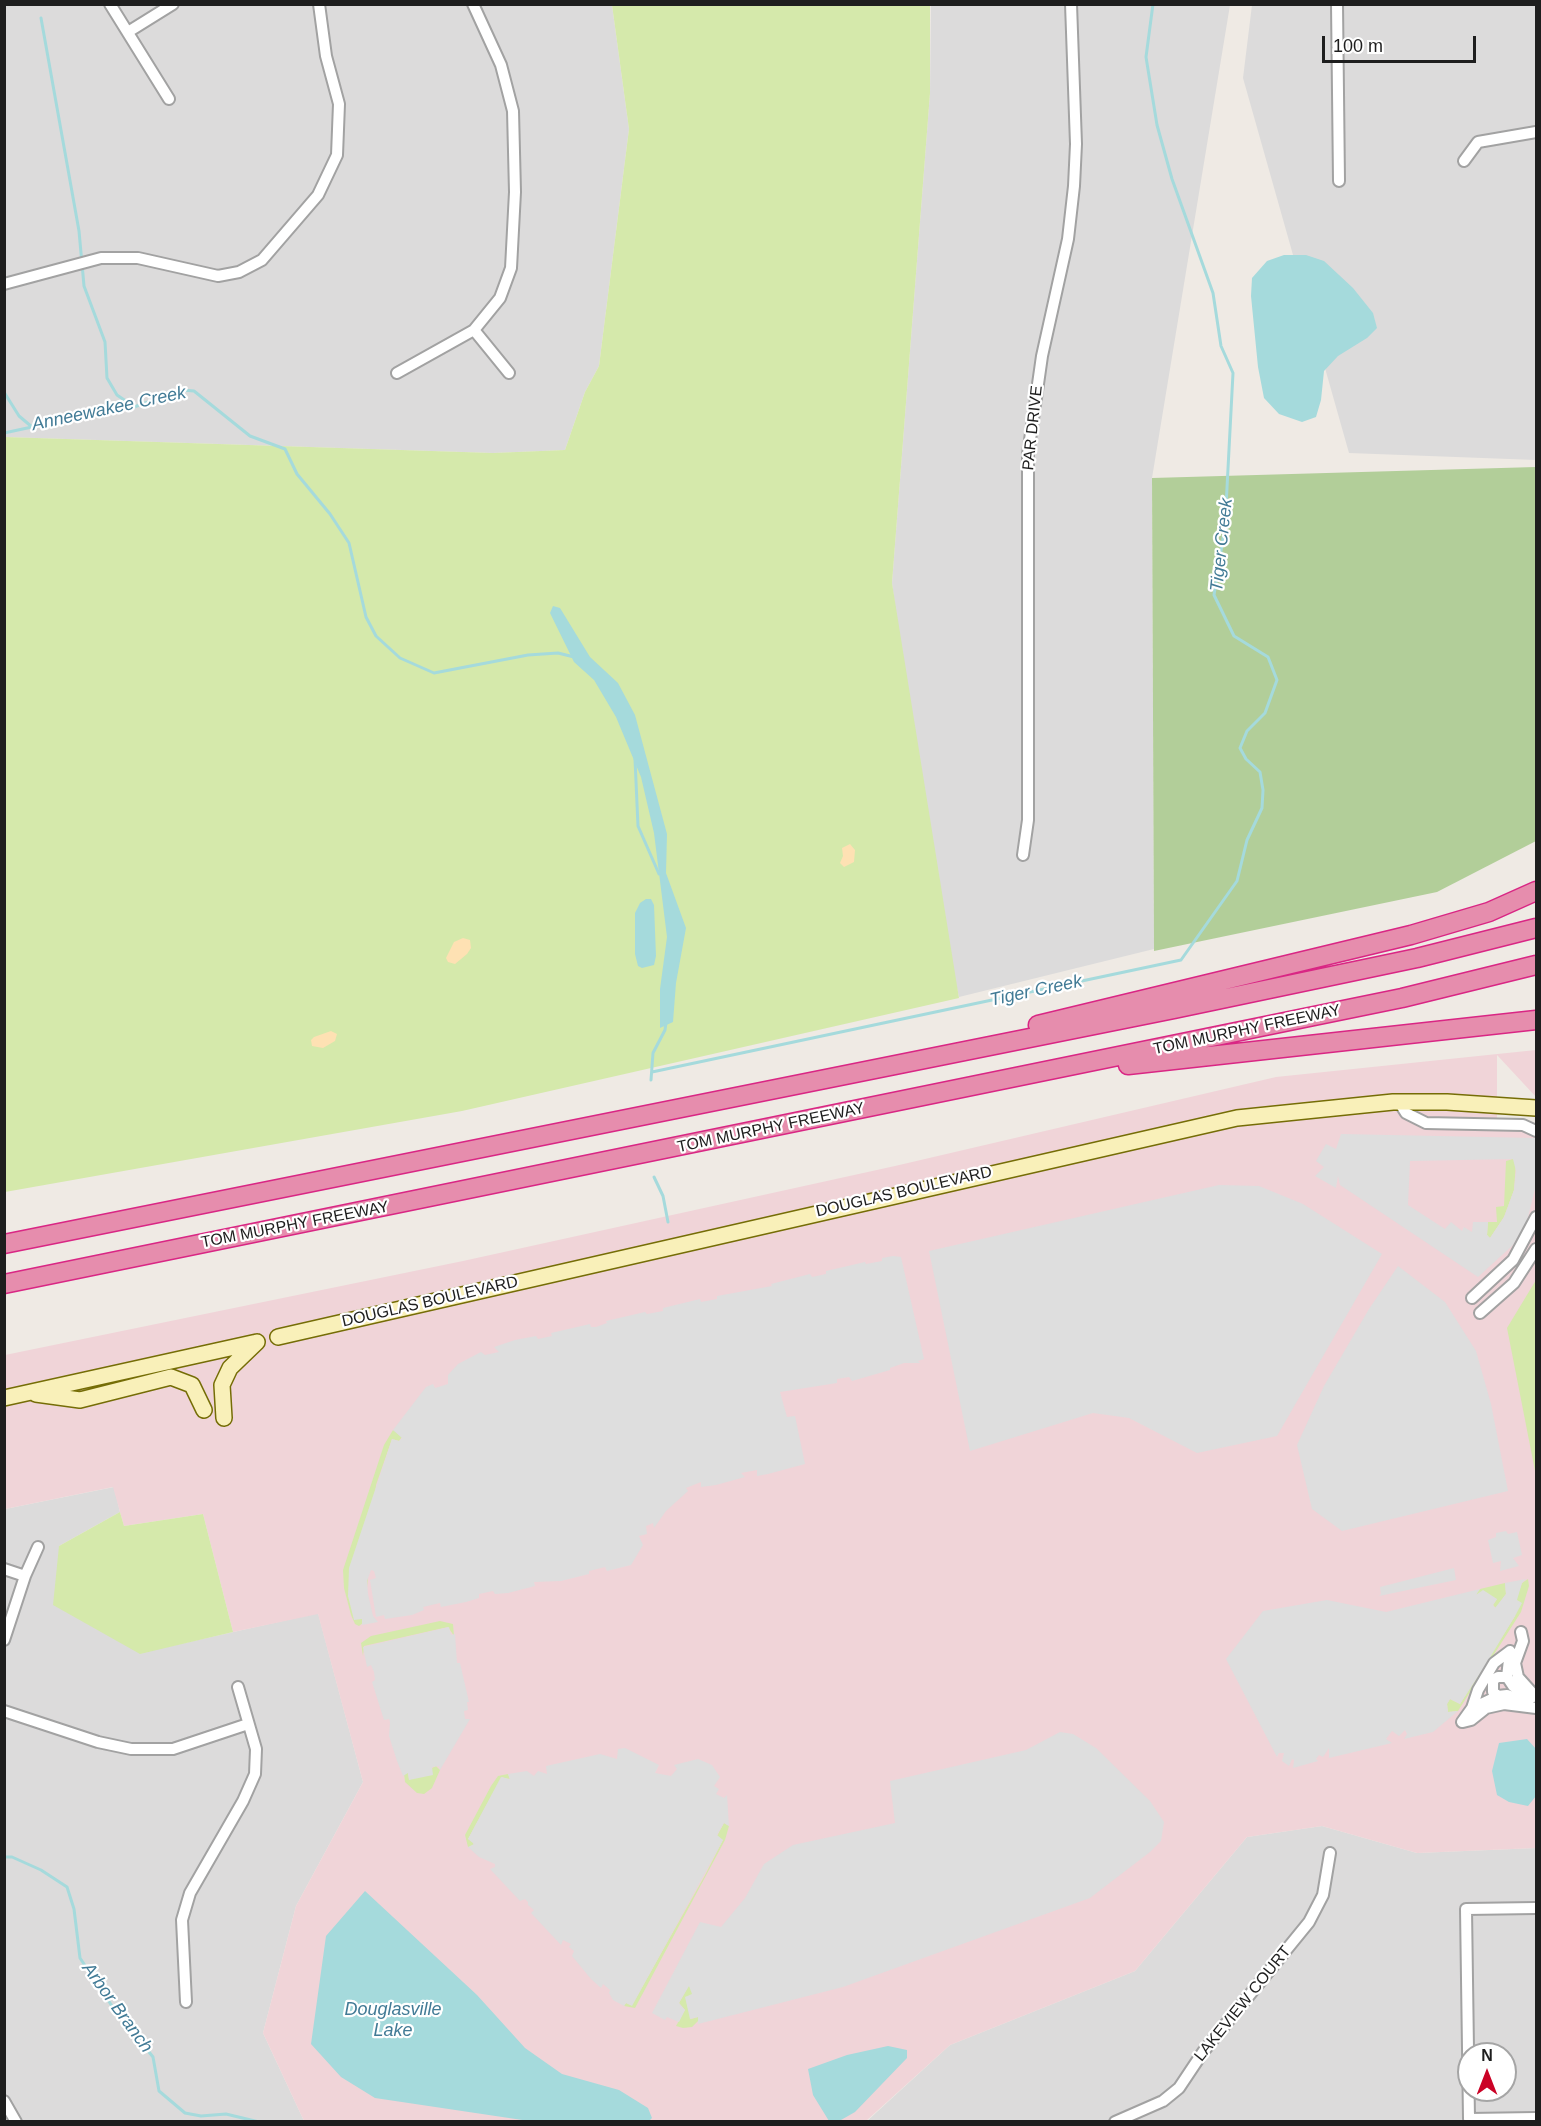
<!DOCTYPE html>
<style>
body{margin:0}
#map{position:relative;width:1541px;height:2126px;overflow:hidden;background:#efeae4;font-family:Arial,sans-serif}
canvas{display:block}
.frame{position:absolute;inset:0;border:6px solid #1e1e1e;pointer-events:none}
.north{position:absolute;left:1457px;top:2042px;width:60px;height:60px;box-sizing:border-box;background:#fff;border:2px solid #a5a5a5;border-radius:50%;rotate:0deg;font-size:16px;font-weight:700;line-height:24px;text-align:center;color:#1e1e1e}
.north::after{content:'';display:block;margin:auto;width:21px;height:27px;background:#cb0226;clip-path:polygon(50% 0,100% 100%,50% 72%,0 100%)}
.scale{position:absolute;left:1322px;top:36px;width:154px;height:27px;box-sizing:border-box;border:3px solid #1e1e1e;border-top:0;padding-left:8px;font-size:18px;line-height:21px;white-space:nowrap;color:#1e1e1e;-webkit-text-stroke:4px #fff;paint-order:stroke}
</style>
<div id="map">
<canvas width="1541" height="2126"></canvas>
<div class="frame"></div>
<div class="north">N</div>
<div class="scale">100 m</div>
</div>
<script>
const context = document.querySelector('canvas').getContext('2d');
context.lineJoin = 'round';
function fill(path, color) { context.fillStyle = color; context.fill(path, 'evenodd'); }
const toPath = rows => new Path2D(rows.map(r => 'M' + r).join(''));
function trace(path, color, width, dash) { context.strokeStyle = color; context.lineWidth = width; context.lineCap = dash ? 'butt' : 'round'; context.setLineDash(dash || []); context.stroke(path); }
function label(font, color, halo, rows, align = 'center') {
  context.font = font + ' Arial,sans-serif'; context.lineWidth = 4.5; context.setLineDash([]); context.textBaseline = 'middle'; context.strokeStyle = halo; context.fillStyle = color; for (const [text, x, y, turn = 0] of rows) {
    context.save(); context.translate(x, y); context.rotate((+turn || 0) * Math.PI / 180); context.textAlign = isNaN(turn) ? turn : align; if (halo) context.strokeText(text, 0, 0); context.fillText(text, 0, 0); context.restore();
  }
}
fill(toPath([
 [5,5,612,5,629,129,599,366,585,392,565,450,493,453,5,437],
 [931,5,1230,5,1152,478,1154,949,959,997,927,856,892,583,930,93],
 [1252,5,1536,5,1536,460,1349,453,1243,78],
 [114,1487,120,1512,59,1546,140,1653,318,1613,363,1782,296,1906,263,2033,304,2121,5,2122,5,1509],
 [1322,1826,1417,1853,1536,1848,1536,2121,866,2122,950,2045,1135,1971,1247,1837],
 [1469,2054,1505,2054,1505,2090,1469,2090]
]), '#dcdbdb');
fill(toPath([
 [1536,1050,1536,1097,1497,1055,1497,1123,1536,1126,1536,1848,1417,1853,1322,1826,1247,1837,1135,1971,950,2045,866,2121,304,2121,263,2033,296,1906,363,1782,318,1614,233,1632,203,1514,124,1526,113,1487,5,1509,5,1355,463,1261,895,1166,1276,1077]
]), '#f0d4d8');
fill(toPath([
 [612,5,930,5,930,93,892,583,959,998,462,1111,5,1192,5,437,493,453,565,450,585,392,599,366,629,129],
 [1513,1159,1516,1163,1514,1190,1504,1217,1490,1238,1487,1235,1488,1222,1497,1222,1496,1207,1504,1206,1506,1161],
 [1536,1280,1536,1476,1507,1328],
 [393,1430,402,1437,399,1441,392,1439,376,1485,364,1622,359,1626,355,1624,351,1615,344,1588,343,1570,384,1445],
 [120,1512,124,1526,203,1514,233,1632,140,1654,53,1605,59,1546],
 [1528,1579,1529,1586,1521,1612,1458,1711,1448,1712,1447,1704,1450,1699,1460,1704,1515,1616,1516,1600,1522,1583],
 [1505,1583,1506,1594,1496,1608,1493,1605,1497,1599,1475,1594,1480,1589],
 [440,1621,453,1624,454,1636,448,1627,364,1646,363,1656,361,1643,371,1636],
 [436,1766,440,1770,432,1788,424,1794,417,1793,405,1782,404,1773,408,1773,409,1780],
 [508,1774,510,1780,502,1777,468,1839,473,1842,474,1847,468,1847,465,1835,491,1786,498,1776],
 [724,1823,729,1826,725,1840,635,2008,624,2006,626,2003,632,2005,704,1877,723,1840,717,1836],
 [689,1985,693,1994,691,2019,698,2017,699,2020,692,2027,683,2028,676,2026,685,2010,679,2003]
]), '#d5e9ab');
fill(toPath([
 [1536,467,1536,841,1437,892,1154,951,1152,478]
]), '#b2ce99');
fill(toPath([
 [850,844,855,850,854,862,844,867,840,863,843,856,842,848],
 [463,938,470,940,471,948,467,954,455,964,448,962,446,958,454,942],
 [331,1031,337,1034,335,1041,323,1048,312,1046,311,1040,314,1037]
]), '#fee1b3');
fill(toPath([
 [1341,1134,1536,1138,1536,1185,1527,1221,1513,1245,1478,1277,1340,1185,1338,1176,1336,1188,1315,1176,1324,1167,1316,1161,1326,1144,1336,1149],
 [1513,1159,1516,1171,1514,1190,1504,1217,1490,1238,1487,1235,1488,1222,1473,1222,1472,1232,1464,1227,1462,1231,1451,1222,1445,1229,1408,1205,1410,1161],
 [1219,1185,1259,1186,1303,1204,1382,1254,1277,1436,1197,1453,1129,1418,1093,1413,970,1451,929,1251],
 [893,1256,901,1257,924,1359,918,1361,920,1363,904,1363,890,1368,890,1370,852,1381,849,1377,837,1379,837,1383,780,1392,787,1417,795,1416,805,1464,768,1474,757,1476,757,1470,741,1473,745,1477,716,1485,701,1487,701,1482,686,1488,688,1491,666,1511,654,1528,653,1523,646,1526,647,1534,639,1536,643,1545,631,1565,607,1571,605,1567,589,1571,589,1574,561,1581,534,1582,535,1586,508,1593,495,1594,493,1591,479,1594,479,1598,466,1602,441,1607,440,1603,423,1607,424,1610,412,1615,385,1619,384,1615,376,1617,370,1580,376,1578,374,1571,371,1570,367,1581,368,1594,373,1616,378,1622,362,1625,362,1619,354,1620,348,1596,349,1568,392,1439,399,1441,402,1438,393,1430,426,1387,433,1384,435,1388,448,1384,448,1375,458,1364,481,1352,485,1355,499,1352,494,1347,515,1340,536,1336,538,1339,552,1336,551,1333,590,1324,591,1327,596,1327,607,1323,606,1321,645,1312,647,1314,663,1311,663,1308,700,1299,701,1302,717,1299,717,1296,772,1286,771,1284,810,1274,812,1277,826,1274,826,1271,865,1262,866,1264,882,1261,882,1258],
 [1398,1266,1445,1302,1476,1351,1491,1404,1508,1491,1342,1531,1312,1509,1297,1445,1324,1386,1369,1309],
 [1506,1531,1508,1534,1517,1532,1522,1555,1513,1558,1519,1566,1500,1571,1501,1561,1493,1563,1488,1540,1496,1537,1496,1533],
 [1454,1568,1456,1580,1379,1596,1381,1594,1380,1587],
 [1526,1579,1522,1583,1517,1600,1522,1603,1515,1616,1483,1669,1460,1704,1450,1699,1447,1704,1448,1712,1458,1711,1433,1732,1404,1739,1407,1734,1405,1730,1399,1736,1392,1731,1386,1739,1392,1743,1329,1758,1329,1748,1323,1757,1319,1755,1316,1759,1318,1761,1293,1768,1294,1760,1292,1759,1289,1766,1282,1761,1284,1753,1279,1753,1277,1757,1226,1659,1263,1611,1327,1600,1386,1612,1480,1589,1476,1595,1483,1590,1497,1599,1493,1605,1495,1608,1506,1594,1505,1583],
 [449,1627,451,1635,455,1634,457,1663,460,1663,469,1702,467,1702,468,1710,464,1711,465,1719,470,1719,440,1770,439,1766,432,1767,433,1775,409,1780,408,1773,403,1776,397,1761,389,1736,390,1722,389,1719,384,1720,372,1682,375,1680,374,1672,371,1665,367,1667,363,1647],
 [1060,1732,1073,1734,1096,1748,1150,1801,1164,1822,1161,1841,1150,1852,1090,1898,843,1987,698,2024,698,2017,690,2019,685,1997,692,1994,689,1986,679,2003,685,2010,679,2022,667,2017,665,2020,652,2013,700,1922,721,1927,745,1898,764,1864,793,1845,895,1823,890,1781,1026,1750],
 [625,1748,659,1765,655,1773,671,1776,677,1769,674,1765,698,1759,712,1765,720,1777,714,1786,719,1789,716,1794,724,1798,727,1795,729,1826,724,1823,717,1835,723,1840,632,2006,626,2003,624,2006,613,2000,609,1993,610,1990,603,1984,601,1988,591,1979,572,1956,574,1951,569,1947,571,1944,563,1940,561,1945,531,1913,534,1910,528,1905,528,1902,525,1899,520,1901,490,1869,495,1867,495,1864,479,1857,468,1847,474,1844,468,1839,501,1777,510,1779,508,1774,527,1771,534,1776,538,1771,547,1774,546,1766,600,1754,617,1759,618,1749]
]), '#dedede');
fill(toPath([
 [1284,255,1306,255,1324,261,1353,288,1373,313,1377,328,1367,338,1338,356,1324,371,1321,400,1316,417,1302,422,1279,414,1264,398,1258,367,1251,296,1252,278,1267,261],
 [553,606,560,608,590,657,618,683,635,715,667,834,666,873,686,928,676,983,673,1022,660,1028,660,989,667,937,654,833,641,777,616,717,594,680,574,662,550,613],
 [646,899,651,899,654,905,656,956,654,965,642,968,638,966,635,954,635,913,640,903],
 [1527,1739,1536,1749,1536,1796,1528,1806,1509,1802,1497,1795,1492,1771,1499,1743],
 [365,1891,477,1995,525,2048,562,2074,619,2090,648,2108,652,2118,649,2121,529,2121,375,2098,341,2077,311,2044,326,1936],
 [888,2046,907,2050,907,2058,855,2112,841,2120,829,2121,813,2095,808,2069,847,2055]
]), '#a5dadc');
trace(toPath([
 [41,18,79,231,84,286,105,342,107,378,117,395,133,406],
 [4,392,19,416,32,427],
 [4,433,32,427,60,416,134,407,182,390,194,391,250,436,285,449,297,474,330,514,349,543,366,617,376,636,400,658,434,673,528,655,558,653,574,657],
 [635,759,638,826,659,874],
 [652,1072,1181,960,1237,881,1247,840,1262,808,1263,790,1260,772,1246,759,1240,748,1247,731,1265,713,1277,680,1268,657,1234,636,1214,595,1225,526,1233,373,1221,346,1213,293,1172,179,1157,125,1146,57,1153,4],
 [651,1080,653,1053,665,1030,666,1022],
 [654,1177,663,1196,668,1222],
 [4,1857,12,1857,41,1870,67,1887,74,1909,80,1958,112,2006,153,2057,159,2091,185,2113,201,2116,226,2114,259,2122]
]), '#a5dadc', 3);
const minor = toPath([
 [110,4,169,99],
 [1337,4,1339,181],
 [128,32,173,4],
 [1464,161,1478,142,1536,132],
 [4,284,101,258,138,258,218,276,239,272,262,260,318,195,337,155,339,104,326,56,319,4],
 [474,330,509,373],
 [397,373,474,330,500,298,511,268,515,192,513,111,501,65,473,4],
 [1023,855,1028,820,1028,454,1042,356,1068,239,1074,186,1076,144,1071,4],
 [1399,1102,1406,1113,1426,1123,1523,1125,1536,1131],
 [1472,1298,1513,1260,1536,1217],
 [1480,1313,1514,1283,1536,1249],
 [4,1569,25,1576],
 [1521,1632,1523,1641,1515,1663,1518,1677,1536,1697],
 [4,1640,25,1576,38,1547],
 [1507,1677,1510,1651],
 [1507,1677,1513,1686,1531,1698],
 [1498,1696,1493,1692,1493,1680,1498,1677,1507,1677],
 [1479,1705,1498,1696,1507,1695,1526,1702],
 [4,1711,98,1742,131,1749,173,1749,248,1724],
 [1462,1722,1472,1708,1478,1690,1494,1663,1510,1651],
 [1463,1722,1471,1720,1486,1708,1504,1704,1536,1708],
 [1536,1908,1466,1909,1469,2119,1536,2118],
 [186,2002,182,1920,190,1893,243,1801,255,1774,256,1749,238,1687],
 [4,2101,16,2122],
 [1115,2122,1163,2101,1179,2088,1203,2052,1309,1922,1323,1895,1330,1853]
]);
const secondary = toPath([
 [278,1337,1237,1118,1393,1102,1447,1102,1536,1108],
 [36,1394,80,1400,171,1377,192,1385,204,1410],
 [4,1398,257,1342],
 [224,1418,222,1385,230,1368,257,1342]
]);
const motorway = toPath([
 [1038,1025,1411,935,1489,912,1536,891],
 [1128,1065,1536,1020],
 [4,1244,1174,1009,1417,958,1536,928],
 [4,1284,1402,998,1536,965]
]);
trace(minor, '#a2a2a2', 14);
trace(secondary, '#756d06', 18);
trace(motorway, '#d92684', 21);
trace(minor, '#fff', 10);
trace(secondary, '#f9f0b9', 15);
trace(motorway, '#e68dad', 18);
label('16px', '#1e1e1e', '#fff', [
 ["PAR DRIVE",1033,428,-84],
 ["TOM MURPHY FREEWAY",1247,1030,-12],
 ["TOM MURPHY FREEWAY",771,1128,-12],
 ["DOUGLAS BOULEVARD",904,1192,-13],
 ["TOM MURPHY FREEWAY",295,1225,-11],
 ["DOUGLAS BOULEVARD",430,1302,-13],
 ["LAKEVIEW COURT",1243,2004,-51]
]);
label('italic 18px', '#427b96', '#fff', [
 ["Anneewakee Creek",109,409,-12],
 ["Tiger Creek",1222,545,-84],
 ["Tiger Creek",1036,991,-12],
 ["Arbor Branch",117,2008,54],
 ["Douglasville",393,2010],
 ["Lake",393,2031]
]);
</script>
